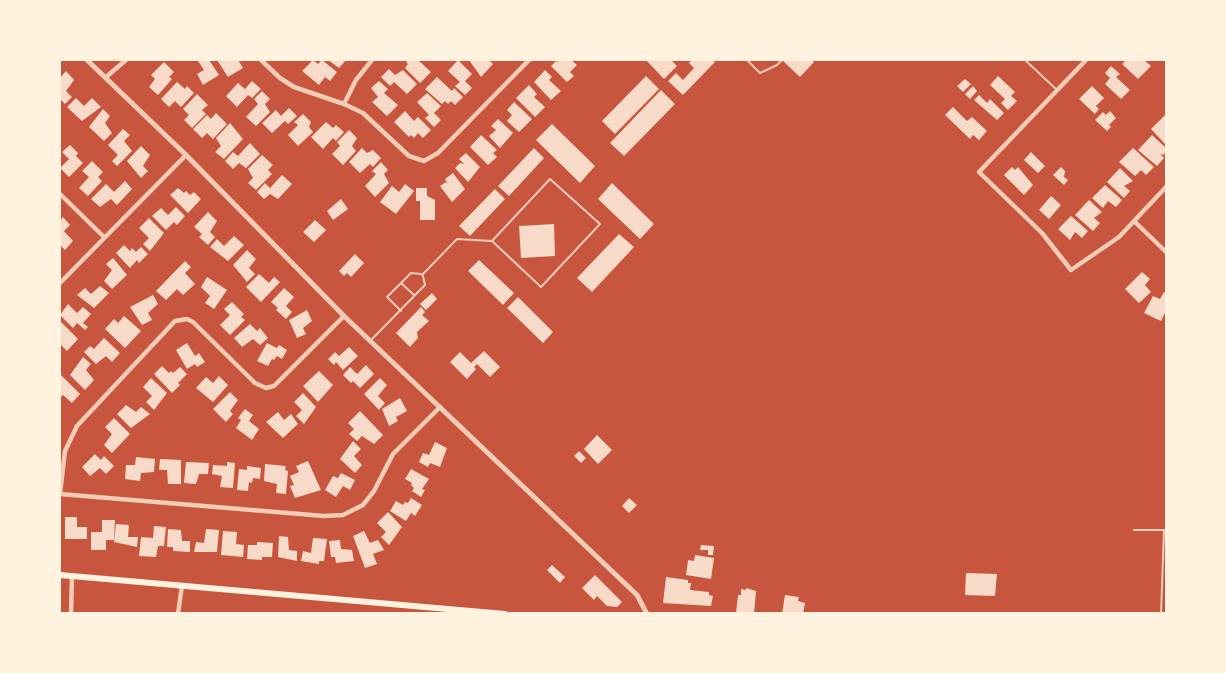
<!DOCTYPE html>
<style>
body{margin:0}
#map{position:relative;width:1226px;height:673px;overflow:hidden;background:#c8553d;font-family:Helvetica,sans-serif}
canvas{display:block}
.frame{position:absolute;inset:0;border:61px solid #fff3e0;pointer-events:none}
</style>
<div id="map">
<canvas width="1226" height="673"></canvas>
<div class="frame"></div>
</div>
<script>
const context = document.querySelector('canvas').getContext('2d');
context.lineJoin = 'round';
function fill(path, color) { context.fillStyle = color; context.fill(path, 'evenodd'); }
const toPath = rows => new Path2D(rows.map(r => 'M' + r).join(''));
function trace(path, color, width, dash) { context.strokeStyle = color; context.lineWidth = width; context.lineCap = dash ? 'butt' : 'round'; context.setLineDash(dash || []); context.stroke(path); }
fill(toPath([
 [201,60,209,60,219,75,203,85,197,74,204,70,198,61],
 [217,60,238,60,243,68,228,77],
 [313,60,318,64,322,60,337,72,330,81,325,77,319,85,302,71],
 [328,60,346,60,339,68],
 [408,60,418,60,431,72,420,83,405,68,408,64,406,62],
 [458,60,472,74,465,81,472,88,465,95,455,86,460,82,448,71],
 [469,60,489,60,493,64,481,77],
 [557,60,571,60,577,65,570,72,574,76,567,82,551,66,556,61,558,63],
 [646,60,671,60,677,66,664,79],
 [692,60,712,60,715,62,683,95,668,81,676,73,683,80,694,68,689,63],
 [782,60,811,60,814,62,800,77],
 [1126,60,1144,60,1151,66,1138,79,1122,64],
 [164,62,174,72,169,77,172,79,158,95,149,87,155,79,151,75],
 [1111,66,1120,74,1116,77,1130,90,1121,99,1105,84,1110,78,1105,73],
 [389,69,395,75,403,70,417,84,407,94,394,82,390,86,381,77],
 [545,70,552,77,549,80,561,91,551,100,534,82],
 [66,71,74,80,66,91,72,97,65,104,60,99,60,78],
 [646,76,659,89,615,134,602,121],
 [998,76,1015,92,1011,96,1017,101,1008,110,1001,103,1005,99,990,85],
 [437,77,452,91,454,88,463,97,455,105,451,101,448,104,445,101,442,104,425,89],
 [965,79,971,84,963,92,957,86],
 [252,81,261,89,252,98,248,95,237,107,226,96,238,83,245,89],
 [379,81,388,89,384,93,398,105,387,116,372,102,378,97,371,88],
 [177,82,185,89,187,86,194,93,181,107,175,101,169,107,161,99],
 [529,85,537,94,534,97,545,107,535,117,516,98],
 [973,86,977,91,970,99,965,94],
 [1092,86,1104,98,1096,106,1099,109,1095,114,1079,99],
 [661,90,675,104,624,156,610,143],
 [262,91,270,99,265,104,270,112,256,126,246,117,258,104,254,99],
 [427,93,441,106,434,113,441,120,434,127,425,118,429,115,417,102],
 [197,94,208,105,202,110,206,114,192,128,184,120,189,115,183,109],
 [979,95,987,103,990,99,1004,113,997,120,974,100],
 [76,98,84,106,92,98,101,107,82,121,67,107],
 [514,102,532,119,519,132,507,121,512,115,507,110],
 [953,107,967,121,972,117,987,131,979,140,973,135,970,139,945,115],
 [289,108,297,116,288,124,285,121,272,133,262,123,276,110,281,116],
 [103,109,110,116,105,123,112,133,104,141,89,127],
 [405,111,414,121,418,117,431,130,423,138,418,133,414,138,411,135,409,137,394,122],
 [1110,111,1116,118,1109,125,1111,127,1107,131,1095,120,1103,112,1106,115],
 [216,113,227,124,213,139,207,133,202,138,193,129,207,115,211,119],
 [303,114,311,122,309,127,313,132,298,146,288,135,298,125,294,122],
 [1166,114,1166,145,1151,129],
 [498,119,513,133,500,148,489,136,496,130,491,126],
 [326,122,333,128,336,125,344,132,336,141,333,138,323,149,311,137],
 [230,123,243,139,224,159,215,152,221,146,216,138],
 [552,124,595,166,580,183,536,140],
 [123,129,130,135,124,141,132,151,117,166,112,161,118,155,108,145],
 [349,130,357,138,352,146,356,151,343,165,332,154,340,146,337,142],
 [481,135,497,150,493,153,497,157,488,165,470,147],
 [1152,135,1166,148,1164,155,1160,154,1164,158,1157,166,1138,150],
 [250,143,260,154,246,168,239,163,233,169,225,161,233,152,238,156],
 [70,145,78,153,76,156,83,163,69,177,60,168,69,159,62,152],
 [141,146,150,155,143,166,148,171,141,178,127,161],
 [362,148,367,153,373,150,381,158,373,167,370,164,360,173,349,162],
 [534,148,544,158,509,196,498,186],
 [1133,148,1154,167,1146,175,1141,170,1135,176,1119,162],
 [1031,152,1045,166,1038,173,1024,160],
 [466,153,480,167,468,182,455,168,460,163,464,164,459,159],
 [262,155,273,165,268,170,272,174,256,190,248,183,253,178,248,169],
 [92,161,103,172,98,177,102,181,88,196,79,188,89,177,82,171],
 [381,162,388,170,384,174,389,183,375,197,365,186,376,174,372,171],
 [1012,167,1015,170,1018,167,1033,185,1024,195,1004,175],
 [1061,167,1065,171,1064,177,1068,180,1064,185,1053,175],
 [1120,168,1133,181,1124,186,1130,191,1124,198,1107,182],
 [453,173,465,189,452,202,440,186,446,182,448,184,445,179],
 [282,175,292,184,278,199,270,194,264,199,257,192,265,183,270,188],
 [125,181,132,189,117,205,111,199,100,207,91,199,106,184,114,192],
 [612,183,654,224,640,239,598,199],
 [405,184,414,191,396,214,380,202,392,186,399,192],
 [1105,185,1122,200,1116,207,1108,201,1103,208,1092,198],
 [178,188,184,193,186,191,190,195,194,192,201,199,188,213,170,195],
 [416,188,427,188,427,196,435,200,435,220,420,220,420,201,416,201],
 [495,189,505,199,470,236,459,226],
 [1051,196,1061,205,1049,219,1039,210],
 [341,199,348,209,333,220,327,211],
 [1089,200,1102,212,1094,218,1100,223,1093,231,1075,215],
 [176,207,185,216,177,225,174,222,166,230,152,216,161,208,168,215],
 [208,212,217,221,210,232,215,237,208,245,199,237,202,234,194,227],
 [1071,216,1088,231,1082,238,1075,232,1070,240,1058,229],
 [63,217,70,225,64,231,73,241,65,250,60,245,60,221],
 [149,218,164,233,150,251,143,244,149,238,139,228],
 [315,220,326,230,314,242,303,232],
 [554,224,555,256,521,258,519,226],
 [619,234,634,247,592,292,577,278],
 [234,236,244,245,228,261,210,247,217,239,224,246],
 [124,245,130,251,132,248,136,252,141,247,148,254,139,263,137,260,130,268,116,253],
 [247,250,256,259,249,268,255,274,247,282,233,265],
 [355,254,364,263,351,277,347,273,344,276,339,271],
 [113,258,127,275,112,289,104,281,112,270,106,264],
 [479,260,514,293,503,305,468,271],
 [185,261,191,267,185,273,195,284,183,295,177,289,166,300,156,291],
 [1142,272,1150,279,1145,285,1151,292,1139,303,1125,289],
 [259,274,269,283,274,277,280,282,261,302,246,287],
 [207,277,227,290,214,309,205,303,210,296,201,287],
 [100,286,109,293,94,308,77,295,85,288,91,294],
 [284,288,294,297,286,306,292,312,286,319,276,310,278,308,271,302],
 [1164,292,1166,293,1166,311,1161,321,1144,313,1153,296,1160,299],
 [432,293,437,299,426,310,420,304],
 [153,295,158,304,148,313,152,320,142,325,130,307],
 [518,297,553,332,543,343,507,308],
 [232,302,244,314,241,317,245,320,230,335,220,325,230,315,224,309],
 [68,304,77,313,83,307,91,314,83,323,88,327,85,330,77,323,73,328,60,315],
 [421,307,425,312,422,315,429,321,417,332,418,338,410,347,396,333],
 [307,310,312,321,303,328,306,334,297,338,289,320],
 [124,316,141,331,125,348,105,329,114,319,118,323],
 [60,321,78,339,67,351,60,344],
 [250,324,257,331,260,328,268,338,260,345,253,339,242,347,234,338],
 [104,338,120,353,112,362,106,356,96,364,84,352,90,346,94,349],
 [187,343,195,356,199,353,205,362,197,367,195,364,187,369,176,350],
 [267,343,277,348,279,345,287,350,282,359,277,356,274,360,272,359,268,366,257,361],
 [349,347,358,356,343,370,336,362,334,365,328,359,335,352,339,356],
 [484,351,500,367,490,377,477,364,474,367,476,369,467,379,450,362,460,352,471,363],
 [83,357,91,364,86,370,94,380,85,390,70,375],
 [366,365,374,374,360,388,353,381,351,383,343,375,350,367,357,374],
 [162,366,169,373,171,371,173,373,180,367,187,374,178,383,180,385,172,393,154,374],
 [319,371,333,385,318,402,303,386],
 [60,374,80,394,72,403,63,395,60,398],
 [219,376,228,385,213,402,196,388,206,377,213,383],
 [151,378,167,393,154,410,146,402,152,396,143,387],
 [380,378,387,385,378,396,385,403,379,410,364,394],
 [230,392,238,400,230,411,233,414,226,422,213,409],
 [303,393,316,407,304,424,296,416,302,410,294,402],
 [400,398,407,411,396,417,398,421,389,426,382,409],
 [126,405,136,412,141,407,150,414,131,428,117,414],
 [245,409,253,415,249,421,259,429,252,440,236,428,241,420,238,418],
 [360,411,383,435,374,444,362,436,357,441,349,434,354,429,348,423],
 [278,412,284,420,291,414,298,424,283,438,266,422],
 [114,418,130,434,112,453,104,445,112,434,105,427],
 [597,435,612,450,598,464,584,449],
 [353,441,361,449,354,456,362,465,355,473,340,459],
 [435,442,447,448,440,467,430,463,428,467,419,462,423,453,429,455],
 [579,451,586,458,581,463,574,456],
 [95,454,101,460,104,456,114,466,106,474,100,468,90,476,82,467],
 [136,457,155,459,154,472,141,473,140,481,125,479,126,465,135,465],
 [160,459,181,460,181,484,168,484,167,470,159,470],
 [308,461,321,490,295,498,290,486,294,485,290,476,299,472,296,466],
 [186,462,209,463,208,474,199,474,196,484,184,483],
 [227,462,235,463,233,488,220,487,222,476,212,474,213,465,227,466],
 [265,464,286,466,285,470,288,471,286,494,276,493,277,484,264,481],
 [247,466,261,468,260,479,253,478,252,483,249,482,248,491,237,490,239,469,247,470],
 [411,469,429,479,422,489,425,490,421,497,412,491,414,488,411,485,412,483,405,479],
 [341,473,355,480,350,490,343,486,336,497,325,490,333,476,338,478],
 [411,498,422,505,415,516,411,513,406,521,390,511,396,501,403,505,405,502,408,503],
 [629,498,637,505,629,513,622,506],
 [388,512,402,527,389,545,381,537,386,532,377,523],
 [65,517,77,517,77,527,87,527,87,539,65,539],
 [102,520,115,520,114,540,106,540,106,550,91,550,91,532,102,532],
 [116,524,129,525,128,537,138,537,137,547,114,542],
 [154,526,166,527,164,546,158,546,156,557,139,556,141,537,153,538],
 [168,529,181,530,182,541,190,541,190,552,173,551,173,547,167,547],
 [206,529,219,530,217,552,194,552,196,542,204,543],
 [223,531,237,532,236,544,244,545,243,557,221,555],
 [364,531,370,543,378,540,384,550,373,554,377,564,365,568,353,536],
 [279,536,288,537,289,550,297,551,297,561,278,557],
 [313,538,327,539,324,561,319,561,319,564,301,561,303,551,311,553],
 [340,540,341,549,352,550,354,561,336,563,335,557,331,557,329,541],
 [257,542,273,543,272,557,262,557,262,560,247,559,248,545,257,545],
 [701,545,714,546,713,555,708,555,708,550,700,550],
 [695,555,714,558,711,579,686,575,688,560,694,561],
 [552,565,565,577,560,583,547,570],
 [966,573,997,574,995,596,965,595],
 [595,575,622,602,617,607,607,606,597,596,594,600,582,588],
 [666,577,688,580,688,583,691,583,690,590,709,592,709,595,713,596,711,606,663,603],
 [746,588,756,591,754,614,736,613,738,595,741,595,741,589,746,590],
 [785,595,799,597,798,601,805,603,803,614,782,614]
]), '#f7dbc8');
trace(toPath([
 [747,60,760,73,777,65,782,60],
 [1025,60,1056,89],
 [422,275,457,239,492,241,541,287,600,224,550,179,492,241],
 [401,283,414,295],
 [401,311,387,297,411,273,421,274],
 [372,339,425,285,423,276],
 [1134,530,1164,530,1161,614]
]), '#f1ccb7', 2);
trace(toPath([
 [261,60,280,78,294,87,344,104,363,113,409,156,424,161,438,153,529,60],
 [1086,60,979,172,1042,233,1071,270,1119,237,1166,187],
 [106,77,126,60],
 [344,104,356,80,372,60],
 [60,194,104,237],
 [1134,221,1166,252],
 [60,283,186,155],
 [60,494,65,451,77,426,175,321,187,319,193,322,255,383,266,388,274,386,344,316],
 [60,494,324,516,343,515,363,505,374,491,393,454,440,407],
 [71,614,72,576],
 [178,614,182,585]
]), '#f1ccb7', 4.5);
trace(toPath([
 [87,60,186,155,344,316,637,595,647,614]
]), '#f1ccb7', 5);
trace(toPath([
 [60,575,505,614]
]), '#fff3e0', 6);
</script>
